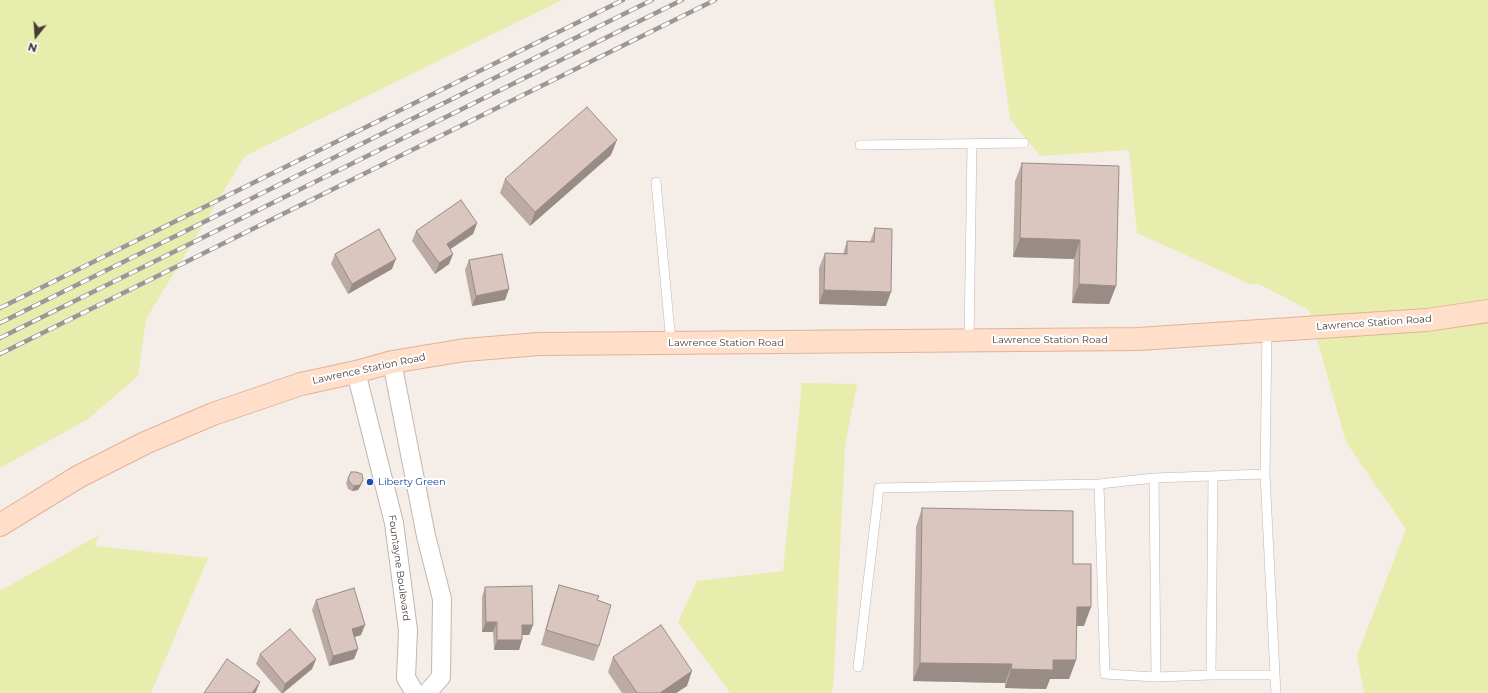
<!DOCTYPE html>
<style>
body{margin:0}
#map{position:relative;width:1488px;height:693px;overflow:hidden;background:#f5ede8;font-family:Montserrat,sans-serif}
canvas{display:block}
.north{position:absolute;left:16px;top:16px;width:40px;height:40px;-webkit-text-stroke:3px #fff;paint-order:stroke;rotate:197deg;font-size:11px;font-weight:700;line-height:16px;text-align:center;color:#4a3b36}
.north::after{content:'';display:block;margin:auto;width:14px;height:18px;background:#4a3b36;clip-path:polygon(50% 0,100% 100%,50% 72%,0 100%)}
</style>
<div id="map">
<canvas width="1488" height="693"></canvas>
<div class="north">N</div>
</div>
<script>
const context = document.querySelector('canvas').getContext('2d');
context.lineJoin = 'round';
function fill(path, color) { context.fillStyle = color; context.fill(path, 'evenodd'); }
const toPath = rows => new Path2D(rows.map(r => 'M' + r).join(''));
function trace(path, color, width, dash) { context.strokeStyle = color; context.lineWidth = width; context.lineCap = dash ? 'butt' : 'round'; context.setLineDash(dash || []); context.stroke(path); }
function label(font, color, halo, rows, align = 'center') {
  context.font = font + ' Montserrat,sans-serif'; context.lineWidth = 4; context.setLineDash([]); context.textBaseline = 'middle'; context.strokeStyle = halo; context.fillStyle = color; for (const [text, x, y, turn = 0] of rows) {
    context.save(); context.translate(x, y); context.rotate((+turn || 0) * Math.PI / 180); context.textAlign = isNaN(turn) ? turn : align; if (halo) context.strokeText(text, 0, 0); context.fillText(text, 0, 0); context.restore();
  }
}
fill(toPath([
 [0,0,562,0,245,156,146,319,138,376,88,419,0,468],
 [994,0,1488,0,1488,693,1364,693,1357,656,1406,529,1346,442,1309,310,1259,284,1250,284,1137,233,1129,150,1040,156,1010,119],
 [802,383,857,384,845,446,834,676,832,693,730,693,678,622,697,581,783,571],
 [99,535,95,546,208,558,151,693,0,693,0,591]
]), '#e7edad');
const lane = toPath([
 [860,145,1024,143],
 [656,182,671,343],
 [969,340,972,144],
 [1154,478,1156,677],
 [1099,484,1105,674,1156,677,1211,675,1213,476],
 [858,667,879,488,1099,484,1154,478,1265,474],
 [1211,675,1275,675,1265,474,1267,331],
 [1275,675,1276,693]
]);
const street = toPath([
 [392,362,426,536,442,599,441,677,427,693],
 [356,372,394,523,408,630,406,678,415,693]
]);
const secondary = toPath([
 [0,525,78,477,145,443,213,414,301,384,356,372,392,362,465,350,539,344,1138,339,1427,320,1488,311]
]);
trace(lane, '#c5b4ad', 10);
trace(street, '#c5b4ad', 20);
trace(secondary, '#e0b398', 24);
trace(lane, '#fff', 9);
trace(street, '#fff', 18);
trace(secondary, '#ffdfc9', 22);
const rail = toPath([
 [0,308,623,0],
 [0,323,652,0],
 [0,338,682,0],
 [0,354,715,0]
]);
trace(rail, '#989898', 4.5);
trace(rail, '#fff', 3, [9]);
fill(toPath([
 [611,155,530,226,500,193,505,179],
 [1022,163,1116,286,1109,304,1072,303,1074,259,1013,257,1015,181],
 [477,223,473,234,450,249,453,254,449,264,435,274,412,241,416,231],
 [875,228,886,306,819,304,819,268,825,253,843,254,847,241,870,242],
 [335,254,392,269,348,294,331,264],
 [469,260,505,300,472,306,465,270],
 [348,478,361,485,358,490,352,491,348,489,346,483],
 [922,508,1073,564,1084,626,1076,626,1076,660,1069,679,1050,679,1046,689,1005,688,1005,683,913,681,916,527],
 [559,585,597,600,599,646,594,661,541,645,554,599],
 [485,587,533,625,529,635,522,635,519,650,494,650,493,632,482,632,482,597],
 [316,600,361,635,355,637,358,649,354,659,329,666,312,610],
 [260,654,316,659,312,669,283,693,281,693,256,664],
 [613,657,687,686,676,693,622,693,608,672]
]), '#bcaaa4');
fill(toPath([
 [617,140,611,155,530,226,535,212],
 [477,223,473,234,443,254,447,244],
 [1020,238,1080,240,1074,259,1013,257],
 [453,254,449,264,435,274,439,263],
 [396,259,392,269,348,294,352,284],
 [1079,284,1116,286,1109,304,1072,303],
 [509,289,505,300,472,306,476,296],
 [824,290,891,292,886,306,819,304],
 [363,480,361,485,358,490,352,491,354,486],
 [1077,607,1091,607,1084,626,1070,626],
 [486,622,497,622,493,632,482,632],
 [365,625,361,635,348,639,352,629],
 [522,625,533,625,529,635,519,635],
 [497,640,522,640,519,650,494,650],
 [358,649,354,659,329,666,333,656],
 [316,659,312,669,283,693,282,693,285,684],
 [1053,660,1076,660,1069,679,1050,679,1046,689,1005,688,1011,669],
 [920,663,1012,664,1005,683,913,681],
 [692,671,687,686,676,693,660,693],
 [260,682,256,692,255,693,252,693]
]), '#998b86');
const building = toPath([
 [587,107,617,140,535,212,505,179,587,107],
 [1022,163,1119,166,1116,286,1079,284,1080,240,1020,238,1022,163],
 [461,200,477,223,447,244,453,254,439,263,416,231,461,200],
 [875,228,892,229,891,292,824,290,825,253,847,254,847,241,874,242,875,228],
 [379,229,396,259,352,284,335,254,379,229],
 [502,254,509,289,476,296,469,260,502,254],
 [351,472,356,472,362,474,363,480,360,485,354,486,350,483,348,478,351,472],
 [922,508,1073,511,1073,564,1091,564,1091,607,1077,607,1076,660,1053,660,1053,670,1011,669,1012,664,920,663,922,508],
 [559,585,599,596,597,600,611,605,599,646,546,630,559,585],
 [532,586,533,625,522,625,522,640,497,640,497,622,486,622,485,587,532,586],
 [354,588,365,625,352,629,358,649,333,656,316,600,354,588],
 [661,625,692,671,660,693,637,693,613,657,661,625],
 [290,629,316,659,285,684,260,654,290,629],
 [227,659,260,682,252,693,204,693,227,659]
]);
fill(building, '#dbc6bf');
trace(building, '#998b86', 1);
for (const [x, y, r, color] of [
 [370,482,4,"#1a4fb4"]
]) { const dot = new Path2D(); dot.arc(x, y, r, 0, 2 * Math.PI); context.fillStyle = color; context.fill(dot); trace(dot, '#fff', 1.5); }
label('10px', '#4a3b36', '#fff', [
 ["Lawrence Station Road",1374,323,-4],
 ["Lawrence Station Road",1050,340],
 ["Lawrence Station Road",726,343],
 ["Lawrence Station Road",369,369,-12],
 ["Fountayne Boulevard",399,568,82]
]);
label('10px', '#164399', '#fff', [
 ["Liberty Green",378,482]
], 'left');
</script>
